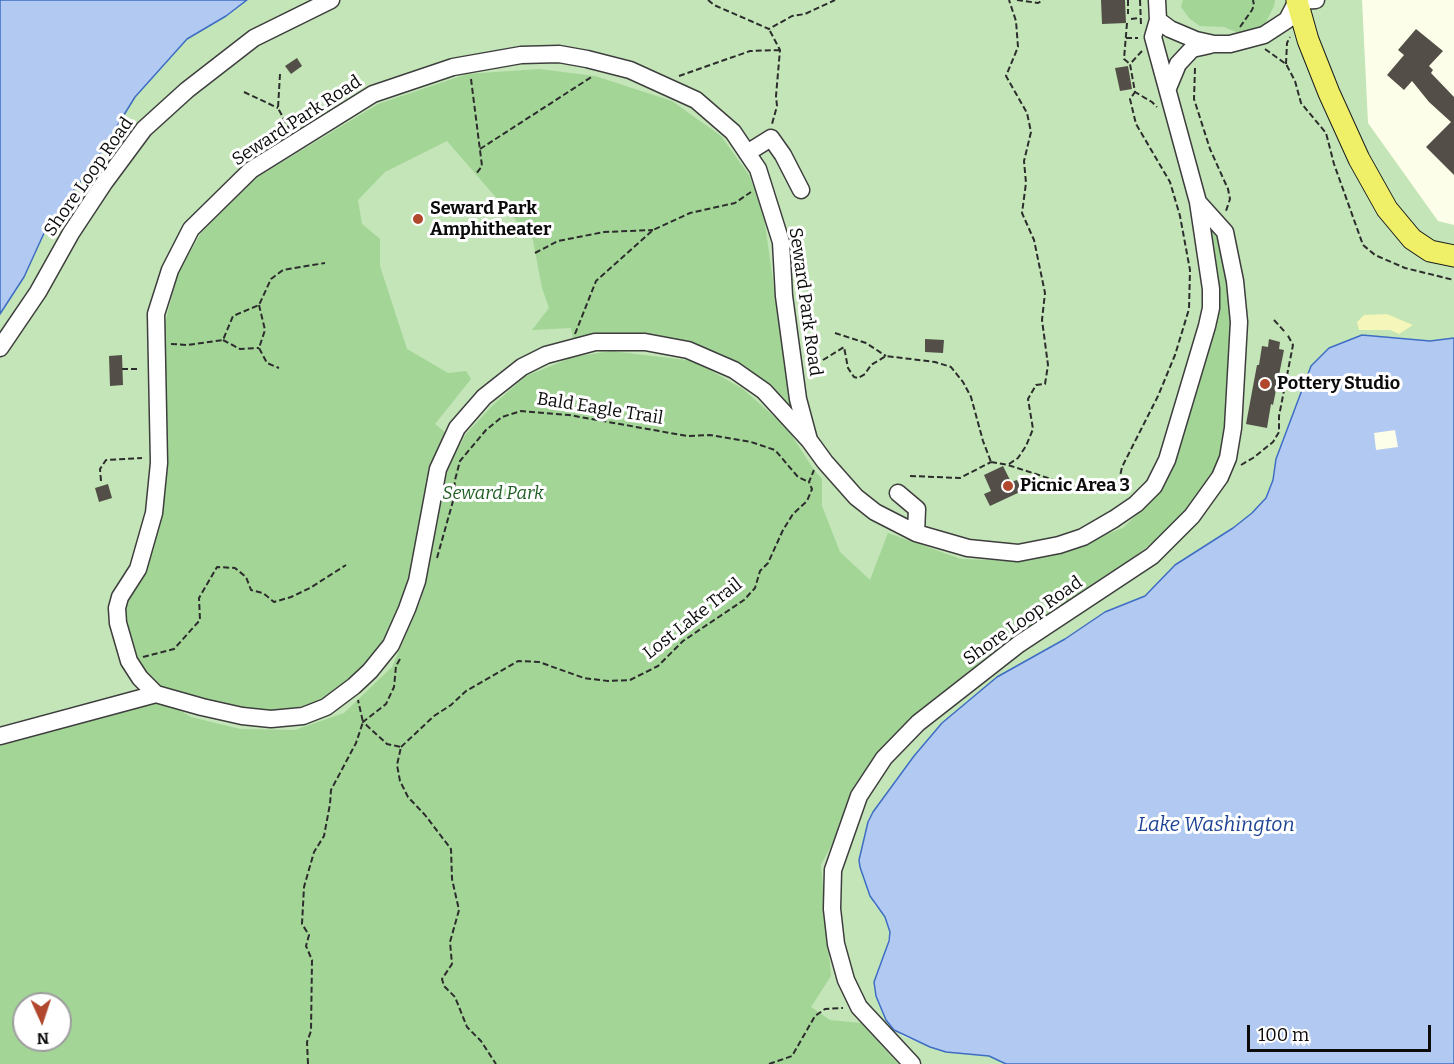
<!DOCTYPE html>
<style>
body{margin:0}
#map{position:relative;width:1454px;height:1064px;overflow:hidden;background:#fdfeea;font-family:Bitter,serif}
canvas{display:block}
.north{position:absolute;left:12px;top:992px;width:60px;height:60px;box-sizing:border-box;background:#fff;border:2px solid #9d9d9d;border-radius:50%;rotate:177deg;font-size:16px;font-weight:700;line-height:24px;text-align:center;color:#0b0b0b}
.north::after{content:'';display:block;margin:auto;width:21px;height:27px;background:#b1472c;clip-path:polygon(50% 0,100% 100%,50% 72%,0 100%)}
.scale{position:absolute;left:1247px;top:1025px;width:184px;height:27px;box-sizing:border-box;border:3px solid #0b0b0b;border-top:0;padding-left:8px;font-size:18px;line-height:21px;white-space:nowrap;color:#0b0b0b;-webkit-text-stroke:4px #fff;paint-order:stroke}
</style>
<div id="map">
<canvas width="1454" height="1064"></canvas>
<div class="north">N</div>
<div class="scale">100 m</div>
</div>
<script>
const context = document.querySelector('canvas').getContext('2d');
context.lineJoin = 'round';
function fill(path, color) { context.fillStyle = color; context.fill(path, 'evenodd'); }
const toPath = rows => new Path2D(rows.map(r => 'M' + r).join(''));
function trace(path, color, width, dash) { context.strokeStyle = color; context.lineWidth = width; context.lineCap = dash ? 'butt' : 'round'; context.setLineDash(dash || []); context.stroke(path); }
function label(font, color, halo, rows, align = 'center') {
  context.font = font + ' Bitter,serif'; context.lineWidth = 6; context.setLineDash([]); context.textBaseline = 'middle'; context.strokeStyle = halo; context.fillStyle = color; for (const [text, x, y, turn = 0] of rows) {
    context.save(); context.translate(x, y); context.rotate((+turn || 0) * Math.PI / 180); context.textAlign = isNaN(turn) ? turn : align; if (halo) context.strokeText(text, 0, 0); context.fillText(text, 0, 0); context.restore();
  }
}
fill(toPath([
 [247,0,1362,0,1368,123,1438,221,1454,225,1454,338,1430,341,1391,337,1311,366,1276,459,1273,480,1266,498,1252,513,1233,528,1175,565,1145,596,1105,612,1065,639,868,822,859,860,860,867,874,904,885,917,890,932,876,996,886,1020,894,1030,903,1036,930,1047,946,1052,989,1056,1006,1064,0,1064,0,314,24,277,45,231,103,149,135,97,187,39,226,16],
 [24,1004,60,1004,60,1040,24,1040]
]), '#c3e5b7');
fill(toPath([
 [1183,0,1275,0,1274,6,1265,24,1259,28,1247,32,1236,32,1224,27,1200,26,1190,19,1181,7],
 [539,69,595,76,672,101,721,136,749,175,763,210,791,408,765,382,722,355,677,339,621,336,573,339,571,328,532,330,549,308,542,288,533,240,447,141,385,172,358,200,362,224,380,239,380,266,407,349,448,373,466,371,471,379,435,424,447,434,408,583,389,643,343,689,304,706,268,711,156,694,125,634,125,607,145,564,159,346,178,273,201,233,256,178,378,104,467,74],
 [1209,225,1221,246,1235,317,1223,455,1204,490,1172,527,1111,575,999,645,882,748,821,865,831,976,811,1007,830,1020,861,1023,898,1064,0,1064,0,746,164,701,191,717,240,729,295,730,344,713,392,667,421,600,446,471,466,434,493,405,526,376,573,357,611,351,694,361,743,389,787,428,814,470,822,479,822,506,840,552,870,580,888,533,961,559,1020,561,1074,547,1123,528,1160,492,1219,305],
 [24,1004,60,1004,60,1040,24,1040]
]), '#a3d597');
fill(toPath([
 [1387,314,1413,325,1399,334,1390,330,1359,330,1357,322,1364,315]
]), '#f5f6b9');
const water = toPath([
 [0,0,247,0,226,16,187,39,135,97,103,149,45,231,24,277,0,314,0,0],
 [1362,335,1430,341,1454,338,1454,1064,1006,1064,989,1056,946,1052,930,1047,894,1030,886,1020,876,996,874,982,889,941,890,932,885,917,870,896,860,867,859,860,868,822,873,812,914,756,942,723,997,677,1065,639,1105,612,1145,596,1175,565,1233,528,1252,513,1266,498,1273,480,1276,459,1311,366,1329,348,1362,335]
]);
fill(water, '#b2caf2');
trace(water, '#3e6dc4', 1.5);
fill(toPath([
 [1395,430,1398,447,1376,450,1374,433]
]), '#fdfeea');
fill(toPath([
 [1101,0,1125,0,1126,23,1102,24],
 [1416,29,1443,51,1429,66,1433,70,1431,73,1454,97,1454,175,1426,147,1451,122,1429,102,1412,81,1404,90,1387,75,1404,55,1398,50],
 [297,58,302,66,291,74,285,66],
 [1128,66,1132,89,1120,91,1115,68],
 [925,339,944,340,943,353,925,352],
 [1269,339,1280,342,1279,349,1284,350,1273,405,1271,404,1267,428,1246,424,1257,365,1259,365,1262,346,1268,347],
 [122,355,123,385,110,386,109,356],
 [1003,466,1011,482,1017,480,1022,491,990,506,984,494,991,491,984,475],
 [108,484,112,498,99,502,95,488]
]), '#534f48');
const minor = toPath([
 [1297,1,1316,0],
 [1158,20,1170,29,1196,40,1214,44,1230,44,1264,35,1287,20,1297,1],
 [1168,88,1178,64,1192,49,1210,45],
 [747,153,771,138,783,155,801,190],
 [0,348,38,292,71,233,104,183,144,129,187,90,254,38,331,0],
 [809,440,798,399,784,296,781,242,758,169,733,132,696,100,630,70,587,59,559,54,521,55,453,67,373,94,251,170,191,229,170,270,156,314,159,463,154,513,138,569,120,597,117,608,118,623,129,661,140,678,156,694,202,707,242,716,271,719,303,716,326,707,354,686,370,671,391,645,407,609,417,581,438,469,457,428,484,397,522,367,546,355,595,342,645,342,688,350,734,370,764,391,809,440,825,462,856,497,875,512,916,533,968,548,1018,553,1059,545,1083,537,1114,519,1136,504,1154,486,1167,460,1207,326,1211,308,1211,289,1198,202,1153,37,1158,20,1157,0],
 [898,493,917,509,916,533],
 [0,736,156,694],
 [912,1064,859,1007,846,980,836,944,832,909,833,870,859,796,884,758,918,723,1019,644,1152,556,1192,516,1220,477,1228,458,1233,428,1239,322,1235,281,1225,232,1198,202]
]);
const major = toPath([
 [1297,1,1308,40,1329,93,1359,159,1387,209,1412,239,1430,251,1454,256]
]);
trace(minor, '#3e3e3e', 19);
trace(major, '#1c1c1c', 23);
trace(toPath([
 [708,0,714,5,769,29,792,16,805,14,835,0],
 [1017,0,1038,3,1043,0],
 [1128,0,1128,14],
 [1140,0,1141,25],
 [1131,19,1140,18],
 [1127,23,1124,59,1130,64],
 [1240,27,1252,10,1254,5,1253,0],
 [770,31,780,50,776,96,777,106,772,124],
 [1126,38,1138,38],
 [1265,49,1286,64,1295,81,1301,103,1326,133,1334,164,1363,245,1375,255,1405,268,1454,280],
 [1142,51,1130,64,1135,92,1152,102,1157,107],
 [1286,64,1287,43,1290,37],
 [1195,68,1194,99,1210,149,1228,189,1230,199,1226,211],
 [280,74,278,108,289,129],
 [679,76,750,51,780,50],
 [471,79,482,166,476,174],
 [244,92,278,108],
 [480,149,593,76],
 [535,253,558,241,604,232,653,230],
 [259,305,265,330,259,348,267,363,279,368],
 [1274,320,1285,332],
 [835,333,866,343,886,356],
 [575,334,596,281,653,230,690,213,735,203,751,192],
 [223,340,240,349,259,348],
 [171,344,188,345,223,340,233,316,259,305,271,279,283,270,325,263],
 [823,360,844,347,848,368,854,377,858,378,865,374,871,365,886,356,935,362,951,367,963,382,971,397,983,441,991,462],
 [122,369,139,369],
 [991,462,1008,465,1085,490,1100,492,1113,489,1119,481,1122,467,1158,396,1175,355,1189,309,1190,270,1180,216,1170,182,1136,124,1130,99,1135,92],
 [1009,464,1018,458,1026,446,1033,429,1028,399,1036,385,1045,384,1048,365,1042,320,1045,293,1034,240,1022,213,1026,183,1024,161,1031,132,1027,113,1006,76,1018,47,1016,21,1009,0],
 [1241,465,1253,458,1273,442,1279,432,1279,416,1293,345,1287,334],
 [910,476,960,478,991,462],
 [101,481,100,469,106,460,142,458],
 [437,558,453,501,455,480,460,461,486,430,502,417,521,411,569,415,687,436,710,435,751,442,775,450,798,477,809,482],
 [143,657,174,649,200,620,199,598,217,567,235,568,246,577,251,590,263,593,274,602,291,597,310,588,346,565],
 [400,659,396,666,394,687,386,704,363,722,387,744,401,747,397,765,400,781,408,797,425,815,451,849,452,879,459,910,450,942,452,964,442,979,444,986,455,997,467,1027,481,1041,496,1064],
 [401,747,434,716,451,705,466,691,518,661,539,662,584,678,608,681,630,680,658,666,683,641,744,600,755,588,760,571,768,563,783,530,793,514,807,501,812,489,809,482,814,470],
 [308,1064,307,1042,311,1031,312,960,306,946,309,935,302,924,304,887,314,852,324,836,330,804,331,790,356,743,363,722,358,700],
 [769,1064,792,1056,815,1016,825,1009,843,1008]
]), '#2d2d2d', 2, [6, 3]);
trace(minor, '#fff', 16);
trace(major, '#eff068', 21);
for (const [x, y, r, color] of [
 [418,219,6,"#b1472c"],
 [1265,384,6,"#b1472c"],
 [1008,486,6,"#b1472c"]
]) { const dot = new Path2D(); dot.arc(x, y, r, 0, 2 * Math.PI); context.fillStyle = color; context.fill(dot); trace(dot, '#fff', 2); }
label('18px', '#0b0b0b', '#fff', [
 ["Seward Park Road",297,121,-33],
 ["Shore Loop Road",89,177,-55],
 ["Seward Park Road",805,302,82],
 ["Bald Eagle Trail",600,409,9],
 ["Lost Lake Trail",693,619,-38],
 ["Shore Loop Road",1023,621,-35]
]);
label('bold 18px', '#0b0b0b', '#fff', [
 ["Seward Park",430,209],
 ["Amphitheater",430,230],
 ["Pottery Studio",1277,384],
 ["Picnic Area 3",1020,486]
], 'left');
label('italic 18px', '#205e23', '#fff', [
 ["Seward Park",493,494]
]);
label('italic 20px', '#1d4394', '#fff', [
 ["Lake Washington",1216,825]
]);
</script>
